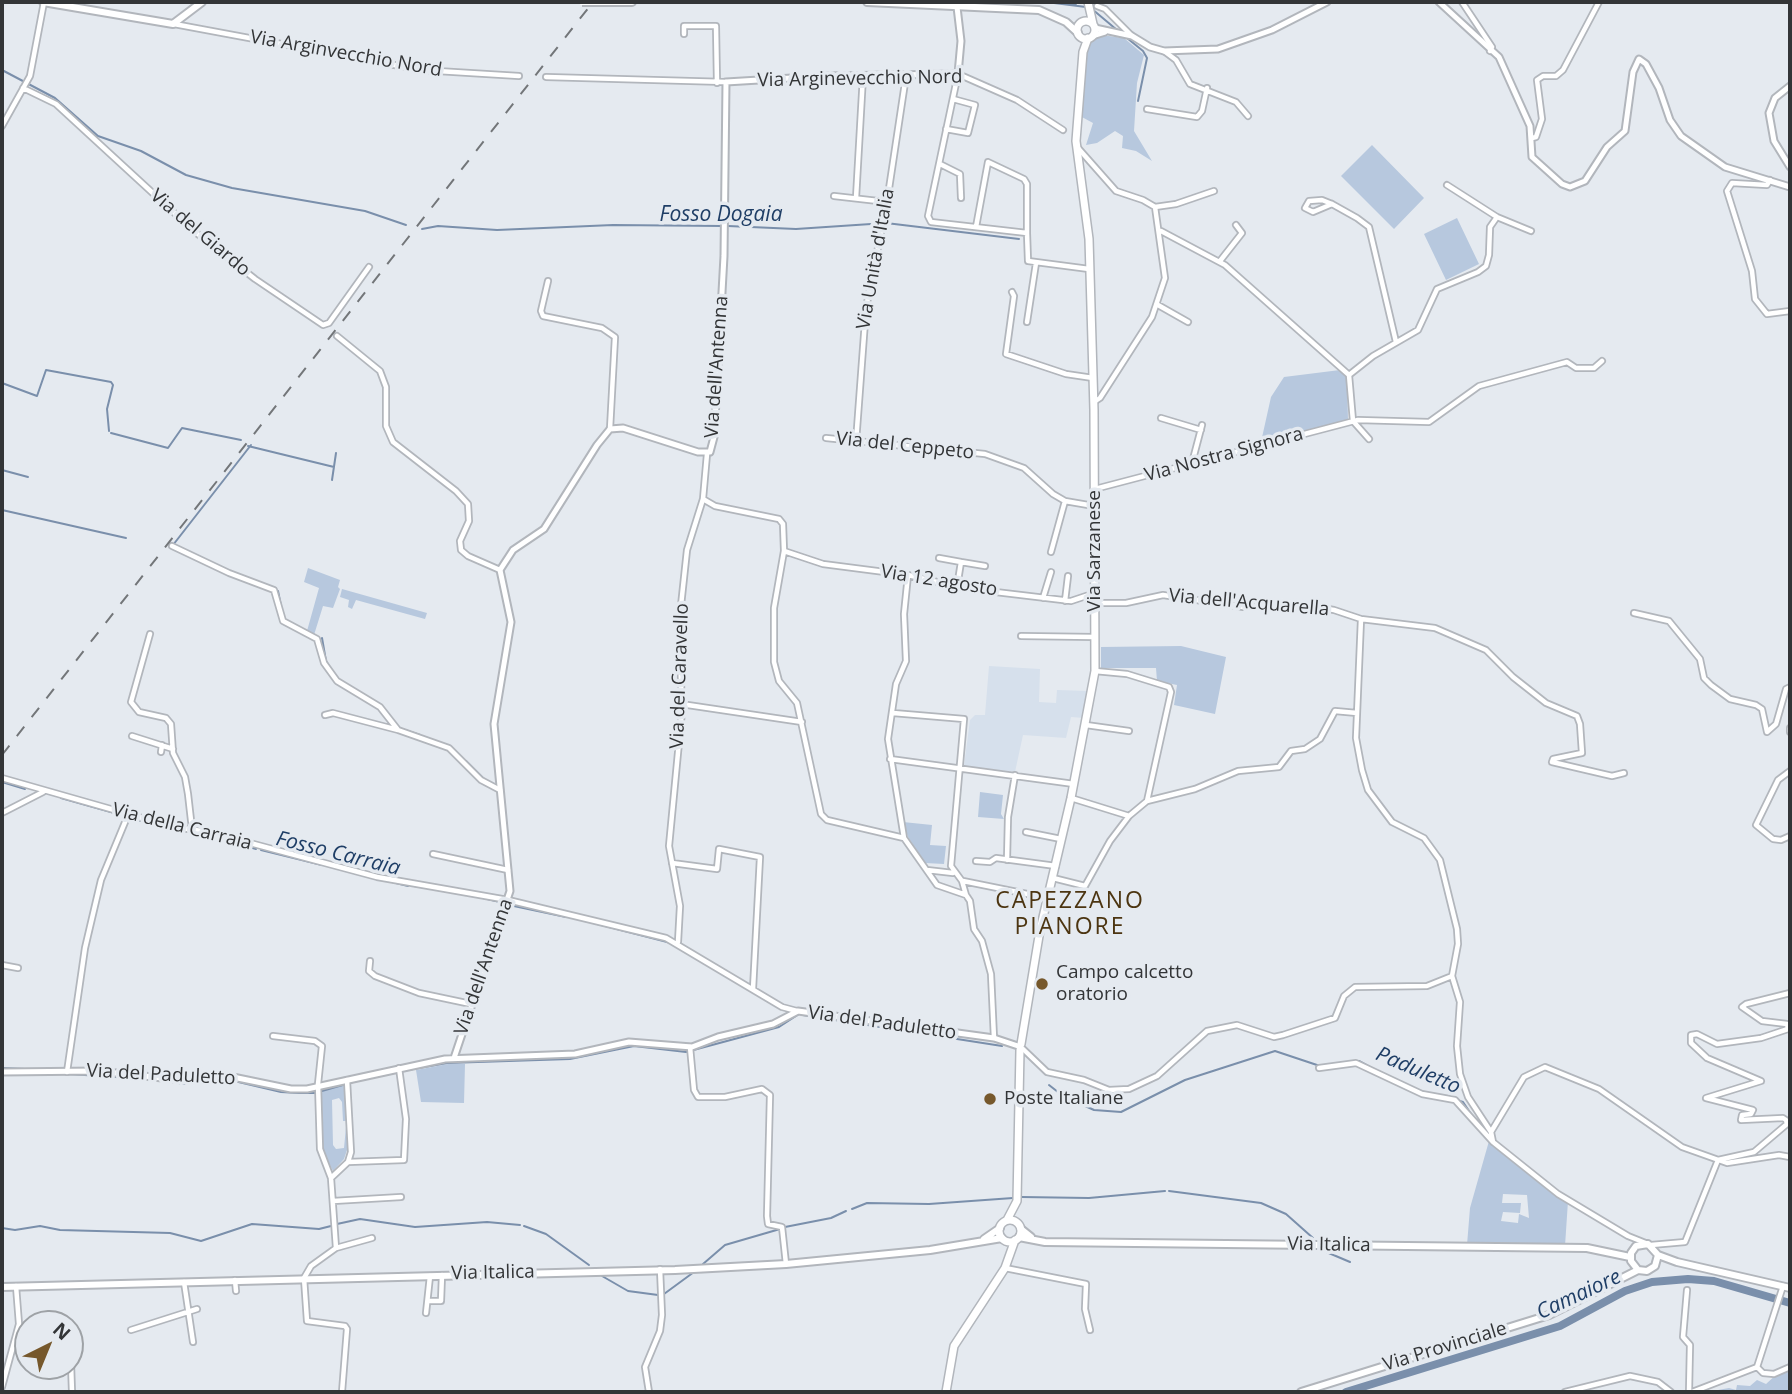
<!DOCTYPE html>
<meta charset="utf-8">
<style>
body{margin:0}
#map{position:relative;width:1792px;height:1394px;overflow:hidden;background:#e5eaf0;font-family:"Open Sans",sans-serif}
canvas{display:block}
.frame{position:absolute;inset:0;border:4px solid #333537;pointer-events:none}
.north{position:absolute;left:14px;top:1310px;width:70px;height:70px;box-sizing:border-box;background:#e5eaf0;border:2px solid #9ea2a6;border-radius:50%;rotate:43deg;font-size:19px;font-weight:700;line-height:28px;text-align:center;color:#333537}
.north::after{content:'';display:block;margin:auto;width:24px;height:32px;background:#76582c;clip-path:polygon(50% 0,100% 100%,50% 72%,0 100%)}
</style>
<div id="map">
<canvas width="1792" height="1394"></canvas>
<div class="frame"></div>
<div class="north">N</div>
</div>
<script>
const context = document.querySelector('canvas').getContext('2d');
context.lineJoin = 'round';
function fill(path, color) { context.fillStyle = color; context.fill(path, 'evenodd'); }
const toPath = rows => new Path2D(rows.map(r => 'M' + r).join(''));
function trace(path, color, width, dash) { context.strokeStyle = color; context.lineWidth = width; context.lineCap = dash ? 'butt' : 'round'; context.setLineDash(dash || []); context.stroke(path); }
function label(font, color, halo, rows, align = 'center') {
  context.font = font + ' "Open Sans",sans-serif'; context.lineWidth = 7; context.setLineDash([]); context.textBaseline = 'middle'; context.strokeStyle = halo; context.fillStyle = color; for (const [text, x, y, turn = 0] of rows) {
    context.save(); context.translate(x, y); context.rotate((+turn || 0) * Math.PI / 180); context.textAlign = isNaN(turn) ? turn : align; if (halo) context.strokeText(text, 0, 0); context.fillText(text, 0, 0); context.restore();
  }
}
fill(toPath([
 [989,666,1040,669,1039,702,1056,703,1057,690,1088,691,1084,718,1071,717,1066,738,1023,735,1015,772,964,766,970,720,975,715,985,715]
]), '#d6e0ec');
fill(toPath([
 [1101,35,1124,38,1144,55,1137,83,1134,131,1152,161,1136,151,1122,148,1123,136,1115,131,1097,143,1086,145,1093,123,1080,116,1084,57,1089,44],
 [1372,145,1424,198,1394,229,1341,176],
 [1457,218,1479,264,1446,280,1424,234],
 [1340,370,1347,375,1348,421,1261,442,1271,397,1284,377],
 [308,568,340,580,338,587,340,589,333,608,323,606,314,635,307,631,319,588,304,582],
 [342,589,427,613,425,619,356,600,352,609,348,607,349,600,340,597],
 [1181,646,1226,657,1215,714,1174,705,1177,685,1157,681,1156,668,1101,668,1101,647],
 [980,792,1003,795,1001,814,1004,819,978,817],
 [903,822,932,825,930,845,946,846,944,864,925,863,908,837],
 [448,1064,465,1064,464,1103,421,1102,416,1070],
 [344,1083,346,1121,343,1121,342,1102,339,1098,332,1100,333,1145,336,1149,344,1148,346,1127,348,1147,344,1159,333,1171,322,1150,321,1090],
 [1489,1141,1568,1201,1565,1246,1467,1245,1470,1208],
 [1503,1194,1527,1195,1529,1218,1519,1214,1518,1223,1501,1221,1503,1212,1520,1213,1521,1203,1502,1203],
 [1790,1370,1790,1392,1707,1392,1729,1388,1736,1390,1737,1385,1750,1386,1757,1380,1766,1384,1778,1373]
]), '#b7c8de');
trace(toPath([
 [1046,2,1086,7],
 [1058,2,1076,4],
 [1092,9,1117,30],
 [1127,38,1143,51,1147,58,1138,101],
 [2,70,55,98,98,136,141,151,186,175,232,188,365,211,406,225],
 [728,226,796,229,886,223,1019,239],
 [422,229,438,226,497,230,613,225,722,226],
 [2,383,37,396,46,370,111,382,113,385,107,409,109,431],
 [111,433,168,448,182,428,241,440],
 [248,446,334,467],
 [2,470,28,477],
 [332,480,336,453],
 [2,510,126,538],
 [173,545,251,445],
 [278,591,281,606],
 [322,638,326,661,332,671],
 [386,711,396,724],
 [399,728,420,735],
 [466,761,484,779],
 [2,782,25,789],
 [61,798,125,816],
 [130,818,167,828],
 [175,830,194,832],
 [200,833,256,849],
 [261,850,322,865],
 [388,881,408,886],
 [414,886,423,887],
 [483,898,504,903],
 [509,905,566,917],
 [578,919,671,943],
 [803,1015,1002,1046],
 [2,1068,25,1069],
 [402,1071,447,1063,570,1059,634,1046,686,1052,779,1027,799,1014],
 [69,1074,147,1079],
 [163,1081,182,1084,230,1080,281,1092,299,1093,315,1093,360,1080],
 [1049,1085,1063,1096,1094,1110,1121,1112,1185,1080,1275,1051,1320,1066,1359,1061,1379,1072],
 [1443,1096,1463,1102,1473,1117],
 [1169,1191,1261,1203,1286,1214,1313,1238],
 [1021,1197,1089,1198,1165,1191],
 [852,1209,867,1203,929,1204,1013,1198],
 [337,1224,360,1219,415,1227,487,1222,520,1225],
 [524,1226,546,1234,589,1265],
 [785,1227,831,1218,846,1211],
 [2,1228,15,1230,40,1226,60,1230,170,1233,201,1241,252,1224,319,1229,331,1226],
 [1324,1251,1350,1262],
 [703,1264,725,1245,780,1229],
 [602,1276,628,1291,658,1295],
 [664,1294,694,1272]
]), '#7a8fab', 2);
trace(toPath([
 [1346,1392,1560,1326,1625,1291,1652,1282,1688,1279,1714,1281,1790,1303]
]), '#7a8fab', 8);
const minor = toPath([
 [1462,2,1492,47,1490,51],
 [1097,6,1105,9,1131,35],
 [174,24,421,70,519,76],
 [684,34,684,26,716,26,717,83],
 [1164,51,1176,60,1190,84,1236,102,1248,116],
 [546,77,726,82],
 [23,88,56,104,194,231,255,279,323,325,329,323,369,267],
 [1147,109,1197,117,1202,111,1207,88],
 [2,126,30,76,44,2],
 [946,129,968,133,975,105,953,99],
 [1063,130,1017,100,958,74,928,216,931,222,1027,233,1028,261,1089,269],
 [1532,138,1536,137,1542,119,1537,80,1543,76,1556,76,1563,70,1599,2],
 [1078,148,1116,191,1143,200,1155,207,1165,278,1152,317,1100,398,1094,402],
 [940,164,960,174,961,198],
 [1770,180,1767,185,1732,183,1727,191,1752,271,1755,299,1767,314,1790,311],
 [1447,185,1497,217,1531,231],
 [834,196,887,202],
 [856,198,863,76],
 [1332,204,1313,212,1305,208,1309,201,1322,200,1332,204,1357,218,1369,227,1396,342],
 [1155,207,1176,204,1214,191],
 [976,227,988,162,1024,179,1027,184,1027,233],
 [1161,231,1225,265,1349,375],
 [1220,261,1242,233,1236,225],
 [548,281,541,311,543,316,602,328,615,337,610,429],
 [1012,292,1014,296,1006,354,1066,374,1093,378],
 [1158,305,1188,322],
 [1027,322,1036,263],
 [337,336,380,371,386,387,386,426,393,442,456,491,468,504,469,521,460,541,461,550,468,556,500,570],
 [1349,375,1373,356,1418,330,1437,289,1478,272,1486,266,1489,255,1490,227,1497,217],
 [1349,375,1353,421],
 [1161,418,1201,430],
 [1353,421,1369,439],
 [826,438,985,454,1024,468,1053,494,1065,501,1094,506],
 [856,442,866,308,887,202,906,76],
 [1192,463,1202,425],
 [1095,489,1358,420,1429,422,1479,386,1567,362,1576,368,1594,368,1602,361],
 [703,499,715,506,779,519,783,524,784,551,774,608,774,662,779,681,797,703,821,814,827,820,904,838,937,885,966,895,970,901,974,929,982,941,991,974,994,1038],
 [172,546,229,573,274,590,283,621,317,639,324,663,337,681,380,707,398,730,449,748,481,780,500,790],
 [784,551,823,564,908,575,962,588,1071,601,1095,593],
 [1051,552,1065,501],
 [939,558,961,562],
 [957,587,961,562,985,566],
 [1043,598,1051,572],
 [1065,601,1068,576],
 [1095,603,1126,603,1163,595,1243,607,1310,606,1334,610,1361,619,1435,628,1486,650,1513,677,1546,703,1577,716,1580,724,1582,753,1553,759,1552,762,1612,776,1624,773],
 [1634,613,1669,621,1700,659,1704,678,1711,685,1730,699,1756,705,1762,709,1767,732,1776,724,1786,689,1790,687],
 [1361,619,1356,738,1362,770,1368,790,1392,822,1424,838,1440,860,1457,929,1458,944,1452,976],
 [150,634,131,702,139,712,166,718,171,724,173,753,185,777,188,794,192,829],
 [1021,636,1094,637],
 [681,704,802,722],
 [893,713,964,719,951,866,962,881,966,895],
 [325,715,333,713,398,730],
 [1086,725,1129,731],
 [1790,728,1790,732],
 [132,736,173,749],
 [161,752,162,745],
 [890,759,1074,784],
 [1790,771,1778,780,1756,825,1773,839,1781,840,1790,836],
 [2,778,174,827,209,832,377,877,508,900,666,938,782,1007,797,1011],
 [1071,798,1129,816],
 [1147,801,1195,789,1238,771,1279,767,1291,751,1305,749,1320,739,1335,711,1357,713],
 [2,813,43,792],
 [1026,832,1061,839],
 [904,838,888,739,896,684,906,661,904,614,908,575],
 [433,854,508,870],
 [1007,860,1008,817,1015,775],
 [976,861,990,862,996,858,1056,866],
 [672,863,717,869,719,849,760,857,753,989],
 [927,870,953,873],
 [1053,878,1085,886,1110,841,1129,816,1147,801,1171,692,1169,687,1127,674,1095,671],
 [963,881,1047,898],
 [678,942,680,906,669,846,682,711,679,624,687,550,703,499,707,454],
 [370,961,369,971,375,976,419,993,471,1004],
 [2,965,18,968],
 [1452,976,1460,1002,1457,1046,1460,1074,1468,1097,1491,1132,1493,1142,1558,1194,1628,1236,1648,1244],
 [273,1036,315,1041,322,1046,318,1084,320,1149,331,1178,336,1248,311,1266,304,1278,307,1321,345,1326,347,1329,342,1392],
 [690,1047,694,1090,698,1097,725,1097,762,1089,770,1095,767,1216,768,1224,782,1227,786,1264],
 [1023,1049,1047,1072,1084,1080,1109,1090,1129,1089,1157,1076,1207,1031,1237,1025,1274,1037,1283,1035,1335,1018,1344,996,1355,987,1427,986,1452,976],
 [1319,1068,1356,1063,1422,1094,1455,1100,1493,1142],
 [67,1072,85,948,101,880,128,815],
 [347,1080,351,1152,348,1162],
 [1491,1132,1524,1077,1545,1067,1599,1089,1682,1147,1727,1163,1779,1155,1790,1157],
 [1718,1160,1754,1152,1787,1124,1786,1120,1783,1118,1741,1120,1742,1115,1751,1114,1753,1110,1706,1098,1761,1081,1707,1058,1691,1043,1691,1035,1697,1034,1717,1044,1761,1038,1788,1029,1787,1024,1762,1021,1742,1007,1746,1004,1790,993],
 [331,1178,348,1162,404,1160,406,1119,399,1068],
 [333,1201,401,1197],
 [1651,1245,1685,1242,1718,1160],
 [336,1248,372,1238],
 [1005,1268,1086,1284,1085,1309,1090,1330],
 [235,1280,236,1291],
 [184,1282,193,1342],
 [1687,1290,1683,1337,1690,1345,1689,1392],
 [428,1301,441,1301,442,1275],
 [426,1313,430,1276],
 [131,1330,197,1309],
 [70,1335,72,1392],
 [17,1336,28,1336],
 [1757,1367,1763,1373,1774,1374,1790,1367],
 [2,1387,19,1324,16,1286],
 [649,1392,645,1367,660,1331,662,1315,660,1269],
 [1565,1392,1630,1376,1658,1382,1671,1392],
 [1692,1392,1757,1367,1783,1286]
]);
const tertiary = toPath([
 [1439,2,1499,57,1530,126,1532,157,1562,184,1570,187,1585,181,1607,147,1625,131,1633,72,1639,59,1646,64,1659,88,1670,120,1681,136,1725,167,1790,187],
 [1095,28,1132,36,1150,47,1164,51,1218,49,1272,30,1327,2],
 [1092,36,1105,32],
 [1790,86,1775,98,1769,113,1774,141,1790,167],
 [454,1058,510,891,494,724,511,622,500,570,513,550,544,529,597,445,610,429,623,428,698,452,710,452,714,437,724,256,726,82,825,76,958,74,961,41,957,7],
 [2,1072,97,1071,181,1080,228,1076,291,1089,307,1089,445,1059,575,1054,629,1042,692,1047,718,1037,773,1024,798,1011,994,1038,1018,1046]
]);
const secondary = toPath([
 [43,2,173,24,202,2],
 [617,2,632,2],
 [867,2,1039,10,1066,22,1078,33],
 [1021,1229,1031,1237],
 [1019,1237,1045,1242,1587,1248,1630,1257],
 [984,1239,1000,1228],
 [1658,1255,1655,1266,1647,1271,1638,1270,1631,1261,1631,1253,1636,1246,1648,1244,1658,1255,1677,1262,1790,1288],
 [2,1287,675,1270,786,1264,930,1250,1002,1238],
 [1301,1392,1549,1315,1638,1270]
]);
const primary = toPath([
 [1088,2,1093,24],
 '1077 30a9 9 0 1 1 18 0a9 9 0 1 1-18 0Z',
 [1021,1044,1040,930,1071,798,1095,671,1094,410,1089,239,1076,141,1083,52,1088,38],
 [1007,1220,1017,1201,1020,1050],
 '999 1231a11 11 0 1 1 22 0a11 11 0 1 1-22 0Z',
 [946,1392,954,1346,1005,1268,1015,1240]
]);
trace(minor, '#b2b6bc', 8);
trace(tertiary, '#b2b6bc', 9);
trace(secondary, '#b2b6bc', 10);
trace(primary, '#b2b6bc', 10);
trace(minor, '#fff', 4.5);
trace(tertiary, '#fff', 5);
trace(secondary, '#fff', 6);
trace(primary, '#fff', 7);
trace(toPath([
 [2,755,593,2]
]), '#737679', 2, [12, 12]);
const secondaryBridge = toPath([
 [582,2,617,2]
]);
trace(secondaryBridge, '#b2b6bc', 10, []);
trace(secondaryBridge, '#fff', 6);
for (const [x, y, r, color] of [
 [1042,984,7,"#76582c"],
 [990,1099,7,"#76582c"]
]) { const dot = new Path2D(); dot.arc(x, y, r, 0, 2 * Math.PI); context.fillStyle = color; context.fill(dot); trace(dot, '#e5eaf0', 2.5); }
label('19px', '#333537', '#e5eaf0', [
 ["Via Arginvecchio Nord",346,54,10],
 ["Via Arginevecchio Nord",860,79,-1],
 ["Via del Giardo",200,233,40],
 ["Via Unità d'Italia",876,259,-80],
 ["Via dell'Antenna",717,367,-86],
 ["Via del Ceppeto",905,446,6],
 ["Via Nostra Signora",1224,455,-15],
 ["Via Sarzanese",1095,551,-90],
 ["Via 12 agosto",939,581,9],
 ["Via dell'Acquarella",1249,603,5],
 ["Via del Caravello",680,676,-88],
 ["Via della Carraia",182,827,14],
 ["Via dell'Antenna",484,967,-71],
 ["Via del Paduletto",882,1023,8],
 ["Via del Paduletto",161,1075,3],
 ["Via Italica",1329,1245,1],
 ["Via Italica",493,1273,-1],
 ["Via Provinciale",1445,1347,-17]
]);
label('19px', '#333537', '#e5eaf0', [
 ["Campo calcetto",1056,973],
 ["oratorio",1056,995],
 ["Poste Italiane",1004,1099]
], 'left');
label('italic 21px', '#1f3e66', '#e5eaf0', [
 ["Fosso Dogaia",721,215],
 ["Fosso Carraia",338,854,14],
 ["Paduletto",1418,1071,23],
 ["Camaiore",1579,1295,-25]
]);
context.letterSpacing = '2px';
label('23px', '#4c3511', '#e5eaf0', [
 ["CAPEZZANO",1070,901],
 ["PIANORE",1070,927]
]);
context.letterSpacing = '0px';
</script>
